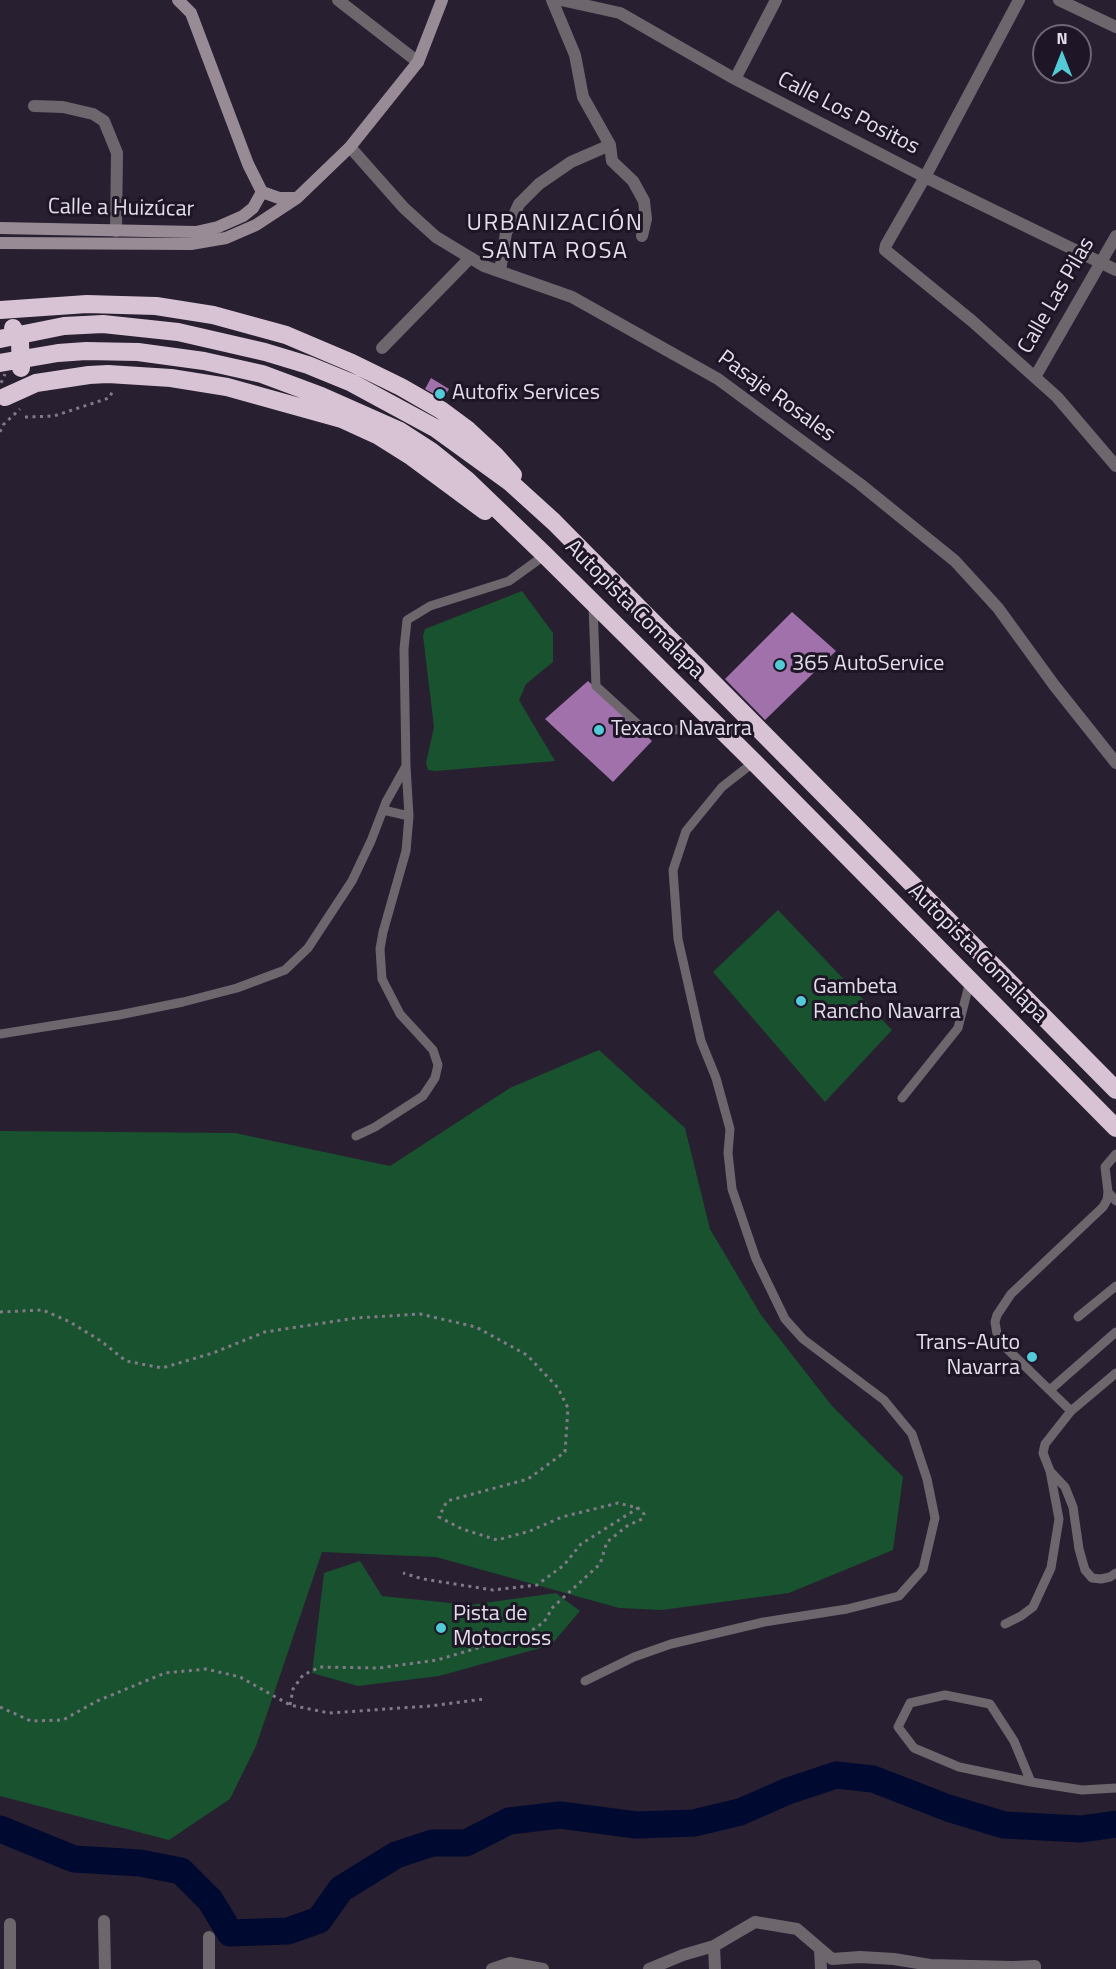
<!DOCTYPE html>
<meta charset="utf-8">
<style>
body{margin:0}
#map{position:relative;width:1116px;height:1969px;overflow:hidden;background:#281f30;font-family:"Titillium Web",sans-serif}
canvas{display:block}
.north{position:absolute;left:1032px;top:24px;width:60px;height:60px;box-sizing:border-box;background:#1e1626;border:2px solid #6d6674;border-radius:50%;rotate:0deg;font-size:16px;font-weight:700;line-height:24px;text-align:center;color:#e3dee9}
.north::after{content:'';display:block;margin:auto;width:21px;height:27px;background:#52cbd7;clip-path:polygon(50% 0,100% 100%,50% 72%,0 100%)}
</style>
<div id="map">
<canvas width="1116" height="1969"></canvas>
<div class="north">N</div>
</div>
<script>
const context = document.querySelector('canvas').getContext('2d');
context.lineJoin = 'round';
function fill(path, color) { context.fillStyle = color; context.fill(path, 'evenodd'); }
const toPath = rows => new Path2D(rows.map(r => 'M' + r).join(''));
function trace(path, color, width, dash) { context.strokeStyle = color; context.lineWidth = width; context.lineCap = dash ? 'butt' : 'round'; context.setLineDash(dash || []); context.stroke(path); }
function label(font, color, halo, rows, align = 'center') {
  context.font = font + ' "Titillium Web",sans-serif'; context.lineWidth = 6; context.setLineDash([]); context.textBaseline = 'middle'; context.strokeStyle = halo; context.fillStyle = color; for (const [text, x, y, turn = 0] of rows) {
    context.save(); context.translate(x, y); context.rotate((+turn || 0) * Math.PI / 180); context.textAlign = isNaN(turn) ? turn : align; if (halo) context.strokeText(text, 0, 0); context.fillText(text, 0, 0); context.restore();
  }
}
fill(toPath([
 [522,591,553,633,553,662,526,684,519,700,555,761,435,771,428,770,426,763,434,727,423,636,425,629],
 [778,910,892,1030,825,1102,713,972],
 [599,1050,685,1128,710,1229,761,1315,832,1406,903,1477,893,1550,789,1593,662,1610,619,1608,436,1557,322,1552,256,1746,230,1799,169,1840,0,1796,0,1131,235,1133,390,1166,510,1088],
 [360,1561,382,1596,470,1605,556,1593,580,1611,551,1645,439,1676,358,1686,312,1673,324,1573]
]), '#19522e');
trace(toPath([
 [0,1829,74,1859,140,1863,181,1871,210,1900,230,1933,288,1931,319,1920,341,1889,396,1855,432,1843,466,1843,509,1821,560,1815,636,1825,694,1823,740,1812,788,1791,836,1775,873,1779,948,1808,1004,1825,1081,1829,1116,1824]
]), '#00092f', 27);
fill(toPath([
 [431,378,449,389,443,399,425,389],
 [792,612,836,651,765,720,725,679],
 [588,681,652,741,613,782,545,719]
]), '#a171ab');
trace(toPath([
 [25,417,54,416,109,398,114,389],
 [0,432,3,425,20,409],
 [0,1312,43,1310,70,1322,101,1341,126,1361,162,1368,213,1353,265,1332,356,1318,420,1314,476,1327,527,1355,558,1388,568,1408,565,1452,528,1479,447,1501,439,1517,462,1529,497,1540,530,1531,562,1517,618,1503,638,1508,581,1544,564,1565,537,1585,493,1590,423,1579,403,1573],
 [290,1705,293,1689,303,1675,320,1667,379,1668,437,1660,528,1633,544,1622,553,1607,600,1564,607,1542,627,1526,642,1519,644,1514,638,1508],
 [0,1707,31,1721,63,1720,97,1701,165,1673,206,1669,240,1677,290,1705,329,1713,430,1706,484,1699]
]), '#817a88', 3, [3, 4.5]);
trace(toPath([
 [593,605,596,686,642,728,722,732],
 [383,810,409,816],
 [0,1034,119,1015,183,1002,237,988,285,970,308,948,352,881,371,841,386,802,406,766,404,649,407,620,430,606,509,581,545,555],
 [902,1098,958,1028,970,981],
 [356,1136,375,1127,423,1096,435,1078,438,1065,433,1050,400,1014,382,979,380,949,383,932,406,851,409,816,406,766],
 [1108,1192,1116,1201],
 [1078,1317,1116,1286],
 [1051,1389,1116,1332],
 [1071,1411,1116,1373],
 [1050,1471,1065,1487,1073,1507,1079,1549,1085,1570,1092,1578,1101,1579,1110,1577,1116,1573],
 [1005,1624,1021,1616,1033,1607,1051,1568,1059,1519,1050,1471,1043,1453,1045,1444,1071,1411,998,1340,995,1322,997,1315,1011,1294,1103,1207,1107,1200,1108,1192,1105,1167,1116,1154],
 [585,1681,634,1657,671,1644,764,1622,847,1609,899,1596,923,1569,935,1518,927,1479,912,1434,884,1400,803,1339,785,1319,756,1259,732,1189,728,1153,730,1129,716,1078,701,1041,678,939,673,870,686,831,722,787,754,762],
 [1031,1782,1014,1741,990,1704,945,1695,910,1703,898,1727,914,1748,959,1767,1031,1782,1082,1790,1116,1788]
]), '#6e666d', 9);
trace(toPath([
 [338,0,418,62],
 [552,0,575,55,583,97,610,145],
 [561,0,620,13,735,79,925,177,1116,270],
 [1019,0,925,177,886,245,885,250,972,321,1057,397,1116,466],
 [1059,0,1116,27],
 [735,79,776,0],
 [34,106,63,107,93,114,104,121,117,153,116,231],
 [350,147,404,208,436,237,484,266,572,297,718,379,860,484,955,561,998,608,1054,685,1116,763],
 [500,271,506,233,519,204,539,184,571,162,610,145,612,161,633,181,644,201,646,219,642,236],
 [382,348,470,258],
 [1035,377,1116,236],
 [104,1921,105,1969],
 [10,1924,10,1969],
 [209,1937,209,1969],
 [714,1946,715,1969],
 [820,1949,821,1969],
 [492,1969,510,1963,543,1969],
 [649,1969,683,1955,714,1946,755,1922,797,1929,832,1959,860,1957,894,1959,930,1965,1013,1967,1035,1966,1035,1969]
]), '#6e666d', 12);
trace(toPath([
 [178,0,191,13,248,164,262,192],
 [262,192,279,198,296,198],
 [0,228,196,232,218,227,243,216,253,208,262,192],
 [0,243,191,244,226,238,256,225,297,198,350,147,418,62,442,0]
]), '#988b96', 12);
trace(toPath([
 [0,310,87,304,156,306,213,315,286,335,352,363,401,387,441,410,468,430,495,455,513,475],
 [0,339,64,326,103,324,178,332,265,352,308,365,352,383,435,428,511,483,554,522,1116,1090],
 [0,363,58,353,86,351,138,352,204,361,262,374,321,396,400,431,431,451,467,480,545,555,754,762,1116,1128],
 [5,397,36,383,89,375,108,374,171,378,227,387,342,419,377,435,412,457,485,511]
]), '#d7c3d4', 18);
trace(toPath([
 [1,383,5,374]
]), '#817a88', 3, [3, 4.5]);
trace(toPath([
 [13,328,20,343,21,368]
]), '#d7c3d4', 18);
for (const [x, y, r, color] of [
 [440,394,6,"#52cbd7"],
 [780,665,6,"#52cbd7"],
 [599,730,6,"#52cbd7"],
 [801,1001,6,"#52cbd7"],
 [1032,1357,6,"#52cbd7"],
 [441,1628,6,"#52cbd7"]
]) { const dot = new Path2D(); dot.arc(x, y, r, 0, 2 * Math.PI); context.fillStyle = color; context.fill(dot); trace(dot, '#1e1626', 2); }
label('22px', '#e3dee9', '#1e1626', [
 ["Calle Los Positos",848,114,27],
 ["Calle a Huizúcar",121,209,1],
 ["Calle Las Pilas",1057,296,-60],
 ["Pasaje Rosales",776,397,36],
 ["Autopista Comalapa",634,610,45],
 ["Autopista Comalapa",977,954,45]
]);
label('22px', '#e3dee9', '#1e1626', [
 ["Autofix Services",452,394],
 ["365 AutoService",792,665],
 ["Texaco Navarra",611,730],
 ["Gambeta",813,988],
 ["Rancho Navarra",813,1013],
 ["Trans-Auto",1020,1344,"right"],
 ["Navarra",1020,1369,"right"],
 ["Pista de",453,1615],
 ["Motocross",453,1640]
], 'left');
context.letterSpacing = '1.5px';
label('24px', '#e3dee9', '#1e1626', [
 ["URBANIZACIÓN",555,224],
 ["SANTA ROSA",555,252]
]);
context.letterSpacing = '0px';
</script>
